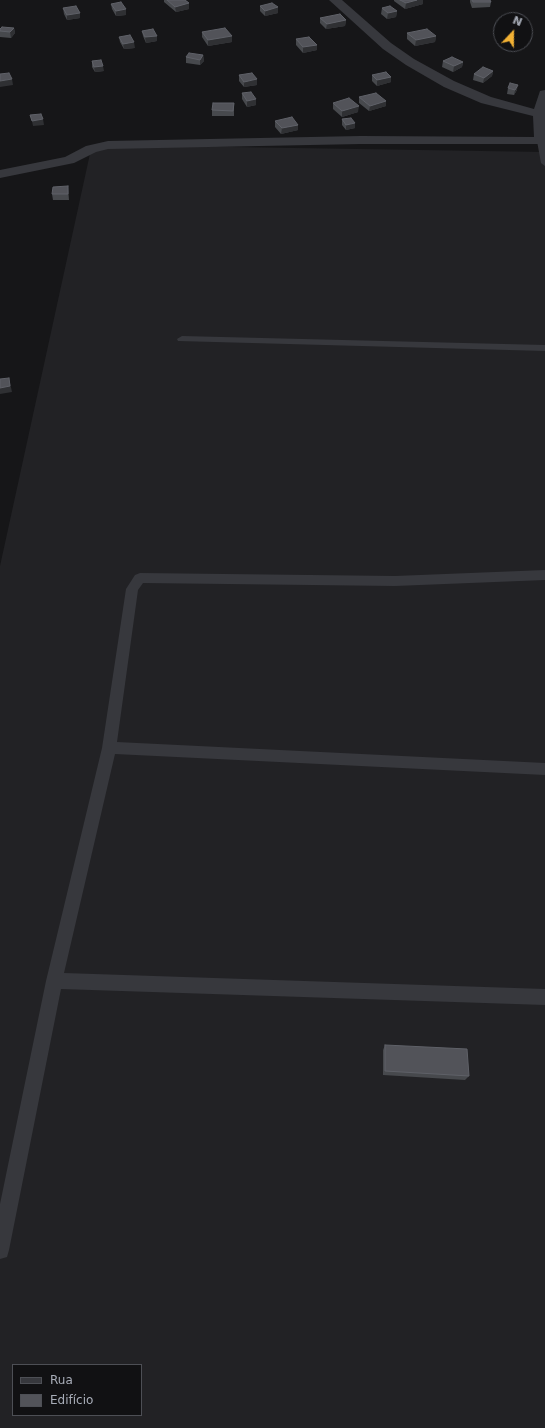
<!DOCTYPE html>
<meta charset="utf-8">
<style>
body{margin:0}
#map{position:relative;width:545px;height:1428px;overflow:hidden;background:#161618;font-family:"DejaVu Sans",sans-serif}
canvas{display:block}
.legend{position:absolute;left:12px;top:1364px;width:130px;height:52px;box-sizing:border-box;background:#111113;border:1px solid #4d4f55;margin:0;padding:5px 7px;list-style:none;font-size:12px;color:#a8adb8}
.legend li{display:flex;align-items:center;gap:8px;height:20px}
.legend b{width:20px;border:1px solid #4d4f55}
.north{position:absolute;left:493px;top:12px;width:40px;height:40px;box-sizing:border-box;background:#111113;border:1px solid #4d4f55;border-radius:50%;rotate:22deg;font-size:11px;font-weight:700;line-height:16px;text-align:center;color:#a8adb8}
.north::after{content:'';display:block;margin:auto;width:14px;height:18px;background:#f2b134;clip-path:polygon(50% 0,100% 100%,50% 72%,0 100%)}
</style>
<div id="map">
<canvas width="545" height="1428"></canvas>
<ul class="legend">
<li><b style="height:5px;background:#37383d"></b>Rua</li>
<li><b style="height:11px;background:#525359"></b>Edifício</li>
</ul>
<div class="north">N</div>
</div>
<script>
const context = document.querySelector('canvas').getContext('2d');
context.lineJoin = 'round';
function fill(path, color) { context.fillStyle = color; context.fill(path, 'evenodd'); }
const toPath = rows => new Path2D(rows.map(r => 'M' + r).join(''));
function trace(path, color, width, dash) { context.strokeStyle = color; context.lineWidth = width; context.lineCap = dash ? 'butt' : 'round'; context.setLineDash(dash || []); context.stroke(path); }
fill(toPath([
 [108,145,545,152,545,1428,0,1428,0,566,91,149],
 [13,1365,141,1365,141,1415,13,1415]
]), '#222225');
fill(toPath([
 [541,138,545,141,545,166,541,163,537,141,541,138],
 [182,336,545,345,545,351,178,341,177,339,182,336],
 [545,570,545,580,395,586,143,583,138,590,117,742,545,763,545,775,115,754,64,973,545,989,545,1005,61,989,9,1250,7,1257,0,1259,0,1204,46,981,102,748,126,589,135,575,140,573,395,576,545,570]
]), '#37383d');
fill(toPath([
 [329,0,342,0,391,43,414,59,454,81,491,97,534,109,540,91,545,90,545,144,361,144,108,149,96,152,74,163,0,178,0,170,65,157,86,146,108,141,361,136,534,137,533,116,481,103,444,87,406,65,383,49,329,0]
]), '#37383d');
fill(toPath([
 [164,0,185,0,189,3,189,9,176,12,164,2],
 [394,0,423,0,423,4,405,9,394,1],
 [470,0,490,0,491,2,490,7,472,8,470,2],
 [111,4,126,15,116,16,112,9],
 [260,6,278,13,265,16,260,11],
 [63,8,80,18,67,20,64,14],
 [382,8,397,11,396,17,387,19,381,14],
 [320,18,346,20,345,26,326,29,320,23],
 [14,28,15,33,11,38,0,37,0,29],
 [142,31,157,41,146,43,143,36],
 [202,32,232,42,208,46,202,37],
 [407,33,436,36,435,42,415,46,407,39],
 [119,37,135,48,124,49,120,42],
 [296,39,317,45,317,50,303,53,296,45],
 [203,55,204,61,200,65,186,63,186,57],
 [92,61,104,71,95,72,92,67],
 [443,61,463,62,462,67,453,72,442,67],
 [493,71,492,76,483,83,473,80,474,74],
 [239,75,257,85,244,87,239,81],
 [372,75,391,77,391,82,377,86,372,81],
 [508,88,517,90,514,95,507,94],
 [242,93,256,105,247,107,242,99],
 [359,97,386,101,386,106,369,111,359,103],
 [234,103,234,116,212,116,212,110],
 [333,103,358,112,342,117,333,109],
 [342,119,355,128,346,130,342,125],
 [275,121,298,125,298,130,281,134,275,127],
 [69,192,69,200,53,200,52,194],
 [385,1045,469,1076,465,1080,383,1075,383,1050]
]), '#47494d');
fill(toPath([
 [417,0,423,0,423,4,405,9,406,3],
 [189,3,189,9,176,12,175,7],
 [278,7,278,13,265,16,265,11],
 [126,9,126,15,116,16,116,11],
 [397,11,396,17,387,19,388,13],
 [80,13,80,18,67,20,67,15],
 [346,20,345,26,326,29,327,24],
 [14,28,15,33,11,38,10,32],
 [157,36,157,41,146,43,145,37],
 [232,36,232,42,208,46,208,40],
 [436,36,435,42,415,46,416,40],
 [134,42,135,48,124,49,123,44],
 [317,45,317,50,303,53,303,47],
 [203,55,204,61,200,65,200,60],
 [463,62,462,67,453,72,454,66],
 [103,66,104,71,95,72,94,67],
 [493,71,492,76,483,83,484,78],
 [391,77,391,82,377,86,377,80],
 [12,79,13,85,0,87,0,81],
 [257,79,257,85,244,87,244,82],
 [518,85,517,90,514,95,515,90],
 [256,99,256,105,247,107,247,101],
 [386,101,386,106,369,111,370,106],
 [359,106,358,112,342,117,342,111],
 [43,119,44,125,33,126,32,121],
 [355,123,355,128,346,130,346,125],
 [298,125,298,130,281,134,282,128],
 [68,186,69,192,69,200,68,194],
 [9,378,12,392,0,394,0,388]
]), '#2f3033');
const building = toPath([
 [167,0,185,0,189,3,175,7,167,0],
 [400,0,417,0,406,3,400,0],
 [472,0,490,0,491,2,473,2,472,0],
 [121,2,126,9,116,11,111,4,121,2],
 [272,3,278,7,265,11,260,6,272,3],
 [76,6,80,13,67,15,63,8,76,6],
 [390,6,397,11,388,13,382,8,390,6],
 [340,14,346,20,327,24,320,18,340,14],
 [2,27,14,28,10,32,0,31,0,29,2,27],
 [225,28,232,36,208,40,202,32,225,28],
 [153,29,157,36,145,37,142,31,153,29],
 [427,29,436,36,416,40,407,33,427,29],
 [130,35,134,42,123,44,119,37,130,35],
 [309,37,317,45,303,47,296,39,309,37],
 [189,53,203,55,200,60,186,57,189,53],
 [452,57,463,62,454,66,443,61,452,57],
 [101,60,103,66,94,67,92,61,101,60],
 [483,67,493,71,484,78,474,74,483,67],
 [386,72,391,77,377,80,372,75,386,72],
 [9,73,12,79,0,81,0,74,9,73],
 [252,73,257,79,244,82,239,75,252,73],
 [510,83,518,85,515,90,508,88,510,83],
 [251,92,256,99,247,101,242,93,251,92],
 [376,93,386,101,370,106,359,97,376,93],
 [349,98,359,106,342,111,333,103,349,98],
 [213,103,234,103,233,111,212,110,213,103],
 [41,114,43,119,32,121,30,115,41,114],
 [292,117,298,125,282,128,275,121,292,117],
 [351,118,355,123,346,125,342,119,351,118],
 [68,186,68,194,52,194,53,187,68,186],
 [9,378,10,386,0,388,0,379,9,378],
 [385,1045,467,1049,469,1076,385,1071,385,1045]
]);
fill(building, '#525359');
trace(building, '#5f6168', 1);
</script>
